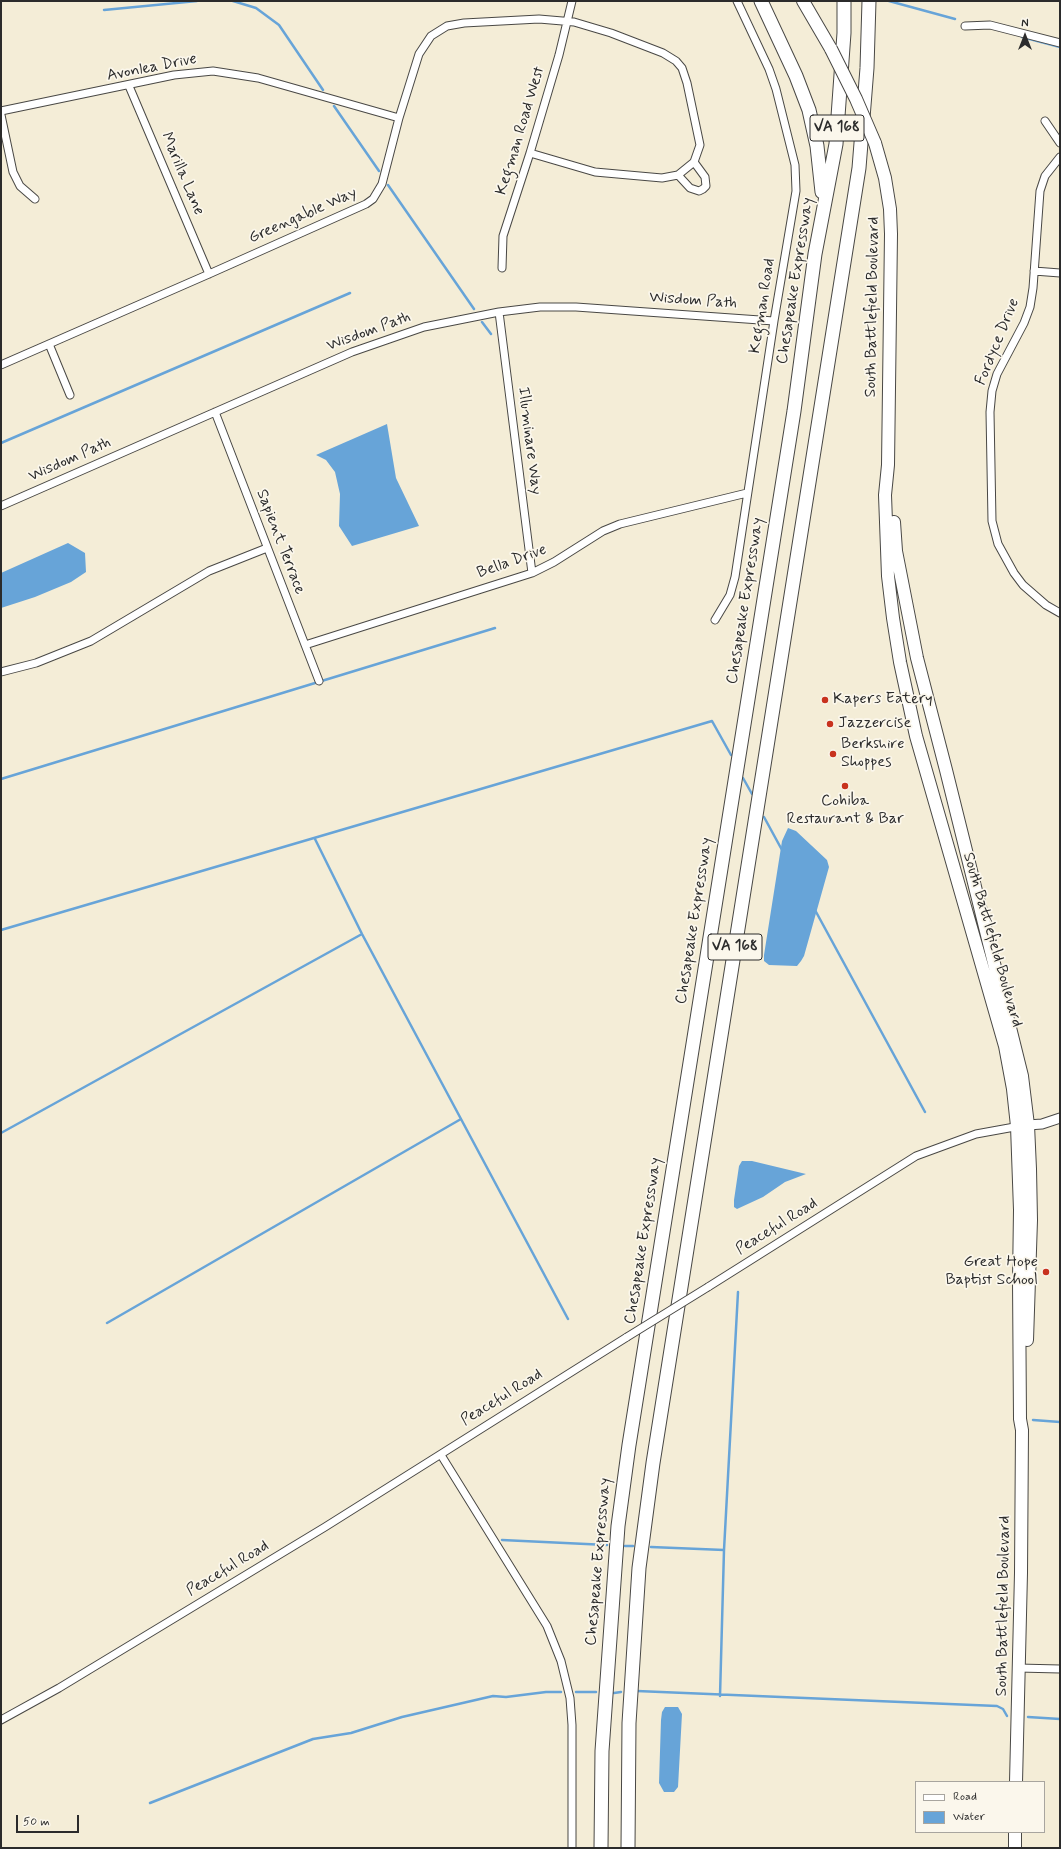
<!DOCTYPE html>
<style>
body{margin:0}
#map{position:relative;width:1061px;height:1849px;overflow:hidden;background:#f4edd7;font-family:Mynerve,sans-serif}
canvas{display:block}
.frame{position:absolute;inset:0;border:2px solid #2b2b2b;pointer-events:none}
.legend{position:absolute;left:915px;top:1781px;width:130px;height:52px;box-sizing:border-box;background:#fbf7ec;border:1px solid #a8a59f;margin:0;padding:5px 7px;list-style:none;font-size:12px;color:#2b2b2b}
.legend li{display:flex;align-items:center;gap:8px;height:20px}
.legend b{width:20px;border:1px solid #a8a59f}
.north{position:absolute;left:1005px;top:16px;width:40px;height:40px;-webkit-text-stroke:3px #fbf7ec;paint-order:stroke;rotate:0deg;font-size:11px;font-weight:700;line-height:16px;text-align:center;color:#2b2b2b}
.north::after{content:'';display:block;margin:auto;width:14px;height:18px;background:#2b2b2b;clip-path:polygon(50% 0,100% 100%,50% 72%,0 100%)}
.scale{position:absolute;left:16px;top:1815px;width:63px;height:18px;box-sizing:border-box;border:2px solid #2b2b2b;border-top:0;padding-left:5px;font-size:12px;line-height:14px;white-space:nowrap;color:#2b2b2b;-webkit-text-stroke:3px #fbf7ec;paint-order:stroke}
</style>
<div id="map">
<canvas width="1061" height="1849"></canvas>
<div class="frame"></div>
<ul class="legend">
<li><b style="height:5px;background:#fff"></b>Road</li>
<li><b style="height:11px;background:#67a4d8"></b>Water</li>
</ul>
<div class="north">N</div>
<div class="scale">50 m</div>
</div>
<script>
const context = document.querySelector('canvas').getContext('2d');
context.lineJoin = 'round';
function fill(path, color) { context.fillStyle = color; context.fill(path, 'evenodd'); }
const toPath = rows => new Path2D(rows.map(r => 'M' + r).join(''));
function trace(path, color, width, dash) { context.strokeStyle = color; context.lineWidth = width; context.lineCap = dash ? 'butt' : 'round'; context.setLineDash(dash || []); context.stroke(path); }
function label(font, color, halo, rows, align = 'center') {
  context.font = font + ' Mynerve,sans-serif'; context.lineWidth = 3.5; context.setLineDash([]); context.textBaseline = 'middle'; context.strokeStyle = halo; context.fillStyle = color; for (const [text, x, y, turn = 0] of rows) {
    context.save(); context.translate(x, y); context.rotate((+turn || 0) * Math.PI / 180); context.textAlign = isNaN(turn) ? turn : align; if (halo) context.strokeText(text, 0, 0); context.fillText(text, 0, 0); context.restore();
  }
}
fill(toPath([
 [387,424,396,478,419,526,352,546,339,526,340,494,335,472,326,460,316,455],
 [68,543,85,553,86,572,71,582,35,597,1,608,1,573],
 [788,828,796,831,827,860,829,867,804,956,801,961,797,966,769,965,764,961,764,955,782,841],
 [742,1161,752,1161,806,1174,785,1182,763,1197,737,1209,734,1207,734,1200,739,1166],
 [665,1707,678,1707,682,1714,678,1787,674,1792,664,1792,659,1783,661,1720,662,1712]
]), '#67a4d8');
trace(toPath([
 [233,1,256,8,279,25,323,90],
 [889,1,955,19],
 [104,10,197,1],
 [1022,37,1060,47],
 [334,106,379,171],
 [388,185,474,309],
 [482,322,491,334],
 [1,443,350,293],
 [743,778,752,794],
 [1,779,495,628],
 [764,817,782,850],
 [315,839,362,934,568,1319],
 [815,910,925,1112],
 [1,930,712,721,731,755],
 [1,1133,362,934],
 [107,1323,461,1119],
 [1033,1420,1060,1422],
 [502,1540,607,1545],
 [625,1546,633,1546],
 [651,1547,724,1550],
 [637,1691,997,1706,1003,1709,1007,1716],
 [576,1692,596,1692],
 [614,1693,621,1692],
 [720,1696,724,1550,738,1292],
 [1028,1717,1060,1719],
 [150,1803,313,1739,351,1733,402,1717,493,1696,506,1697,546,1692,561,1692]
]), '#67a4d8', 2.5);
const minor = toPath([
 [965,26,990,25,1060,43],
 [129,86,209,274],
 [1,111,174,75,213,71,258,78,399,118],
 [1,115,13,172,20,186,35,199],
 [1045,121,1060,143],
 [1060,157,1045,176,1040,191,1033,288,1030,307,1024,323,997,374,992,391,990,412,992,521,998,544,1014,573,1023,585,1046,605,1060,613],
 [678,175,690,188,699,191,703,189,706,186,705,177,694,162],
 [502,268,503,236,530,153,559,55,572,1],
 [1034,271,1060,273],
 [499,312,532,573],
 [49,344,70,395],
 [1,365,209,274,366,204,373,199,382,184,399,118,419,54,431,36,447,26,464,23,539,19,574,22,611,33,663,53,676,61,682,68,687,83,700,145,694,162,678,175,662,178,595,172,530,153],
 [215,412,319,681],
 [1,506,352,352,424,327,499,312,540,307,576,307,774,321],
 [715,620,730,595,735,577,774,321,796,191,795,165,776,89,769,69,737,1],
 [305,645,532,573,554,562,603,531,620,524,747,493],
 [1,672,36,663,91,641,209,571,267,548],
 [708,1287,916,1156,976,1134,1020,1126],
 [441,1455,547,1626,561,1661,570,1698,572,1725,572,1848],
 [1018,1668,1060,1669],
 [1,1720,59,1688,325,1527,627,1337]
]);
const tertiary = toPath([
 [1028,1125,1042,1124,1060,1118]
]);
const primary = toPath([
 [803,1,831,49],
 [875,143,885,178,890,209,891,234,888,465,885,495,888,576,893,618,900,662,916,736,1005,1046,1013,1089,1017,1126,1020,1210,1019,1281,1020,1419,1022,1430,1021,1573,1016,1782],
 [894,522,896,551,917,658,946,770,1022,1076,1028,1125,1030,1169,1031,1220,1027,1340],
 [1015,1848,1015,1832]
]);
const motorway = toPath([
 [761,1,796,76,809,110,817,146,822,192],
 [601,1848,602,1751,618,1526,629,1445,794,411,815,254,836,144,844,33,844,1],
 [628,1848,629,1723,639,1568,653,1463,859,168,867,68,869,1]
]);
trace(minor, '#494845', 9);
trace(tertiary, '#494845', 11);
trace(primary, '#494845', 14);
trace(motorway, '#494845', 15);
trace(minor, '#fff', 7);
trace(tertiary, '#fff', 9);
trace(primary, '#fff', 12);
trace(motorway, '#fff', 13);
const minorBridge = toPath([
 [627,1337,708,1287]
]);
const primaryBridge = toPath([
 [831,49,856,99,875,143]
]);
trace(minorBridge, '#494845', 9, []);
trace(primaryBridge, '#494845', 14, []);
trace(minorBridge, '#fff', 7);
trace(primaryBridge, '#fff', 12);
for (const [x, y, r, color] of [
 [825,700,4,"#c8321e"],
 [830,724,4,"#c8321e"],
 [833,754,4,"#c8321e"],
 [845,786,4,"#c8321e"],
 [1046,1272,4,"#c8321e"]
]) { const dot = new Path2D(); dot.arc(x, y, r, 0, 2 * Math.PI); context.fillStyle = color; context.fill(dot); trace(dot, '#fbf7ec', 1.5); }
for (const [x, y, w] of [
 [837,128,54],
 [735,947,54]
]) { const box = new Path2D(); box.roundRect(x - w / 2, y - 13, w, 26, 3); context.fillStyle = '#fbf7ec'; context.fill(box); trace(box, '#2b2b2b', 1); }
label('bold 15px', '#2b2b2b', null, [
 ["VA 168",837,128],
 ["VA 168",735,947]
]);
label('16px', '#2b2b2b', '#fbf7ec', [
 ["Avonlea Drive",152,68,-11],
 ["Kegman Road West",521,131,-73],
 ["Marilla Lane",182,174,67],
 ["Greengable Way",303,216,-24],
 ["Chesapeake Expressway",796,281,-81],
 ["Wisdom Path",693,301,4],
 ["Kegman Road",763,306,-81],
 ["South Battlefield Boulevard",873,307,-89],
 ["Wisdom Path",369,332,-20],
 ["Fordyce Drive",998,342,-68],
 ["Illuminare Way",529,441,83],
 ["Wisdom Path",70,460,-24],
 ["Sapient Terrace",280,542,69],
 ["Bella Drive",512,562,-20],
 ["Chesapeake Expressway",746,601,-81],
 ["Chesapeake Expressway",695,921,-81],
 ["South Battlefield Boulevard",992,940,74],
 ["Peaceful Road",777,1227,-32],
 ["Chesapeake Expressway",644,1241,-81],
 ["Peaceful Road",502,1398,-32],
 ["Chesapeake Expressway",599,1562,-85],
 ["Peaceful Road",228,1569,-31],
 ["South Battlefield Boulevard",1004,1606,-89]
]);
label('16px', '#2b2b2b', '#fbf7ec', [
 ["Kapers Eatery",833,700],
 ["Jazzercise",838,724],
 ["Berkshire",841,745],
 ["Shoppes",841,763],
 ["Cohiba",845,802,"center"],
 ["Restaurant & Bar",845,820,"center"],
 ["Great Hope",1038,1263,"right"],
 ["Baptist School",1038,1281,"right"]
], 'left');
</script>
